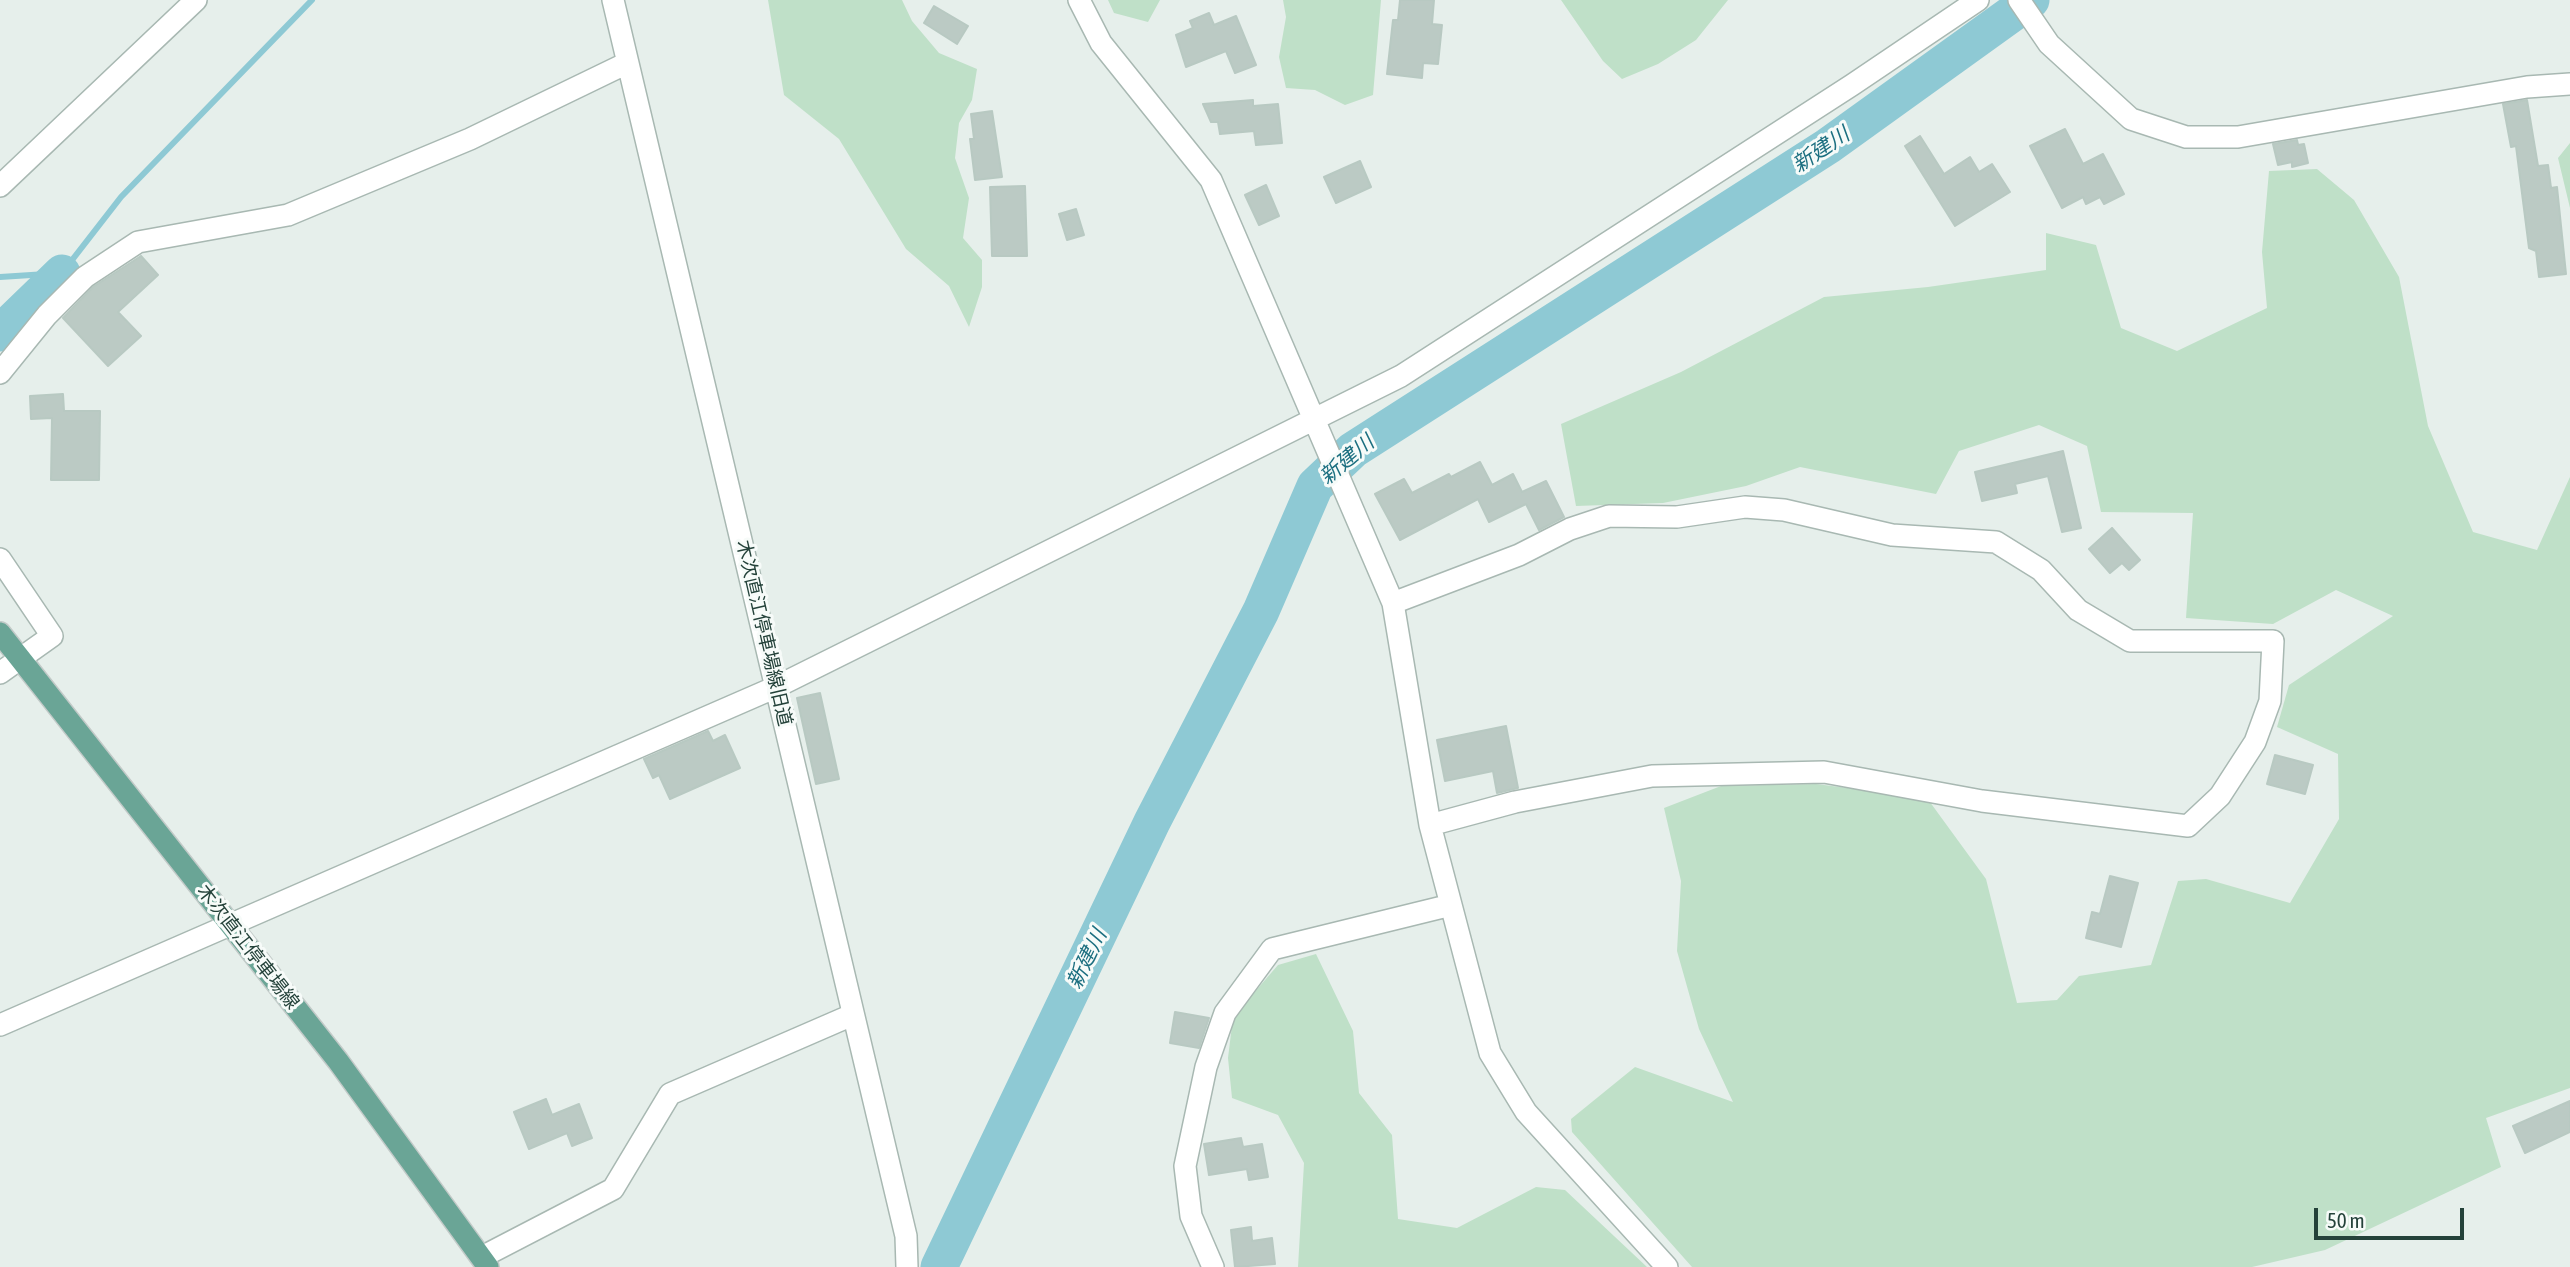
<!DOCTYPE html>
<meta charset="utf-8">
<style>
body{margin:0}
#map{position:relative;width:2570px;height:1267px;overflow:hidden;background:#e6efeb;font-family:"Asap Condensed",sans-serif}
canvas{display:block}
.scale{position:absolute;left:2314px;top:1208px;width:150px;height:32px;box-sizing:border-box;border:4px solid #24423a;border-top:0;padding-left:9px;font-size:21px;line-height:24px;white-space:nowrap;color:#24423a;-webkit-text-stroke:5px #f7fbf9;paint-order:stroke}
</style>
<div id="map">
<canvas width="2570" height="1267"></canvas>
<div class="scale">50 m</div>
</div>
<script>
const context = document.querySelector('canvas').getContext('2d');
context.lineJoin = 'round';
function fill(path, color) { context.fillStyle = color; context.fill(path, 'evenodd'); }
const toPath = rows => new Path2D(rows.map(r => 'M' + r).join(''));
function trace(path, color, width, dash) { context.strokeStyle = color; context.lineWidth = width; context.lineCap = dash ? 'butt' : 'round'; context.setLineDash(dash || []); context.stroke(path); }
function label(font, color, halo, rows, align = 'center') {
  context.font = font + ' "Asap Condensed","Noto Sans JP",sans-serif'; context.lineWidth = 6; context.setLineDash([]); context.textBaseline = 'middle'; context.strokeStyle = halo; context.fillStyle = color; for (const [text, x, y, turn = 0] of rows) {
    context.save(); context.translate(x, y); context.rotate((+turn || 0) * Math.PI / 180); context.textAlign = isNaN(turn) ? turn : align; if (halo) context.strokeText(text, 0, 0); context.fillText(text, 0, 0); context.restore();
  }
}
fill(toPath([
 [768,0,902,0,912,21,939,53,977,69,972,100,959,123,955,158,969,198,963,238,982,260,982,287,969,327,949,286,906,249,839,139,784,95],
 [1108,0,1160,0,1148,22,1114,13],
 [1283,0,1381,0,1373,95,1345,105,1315,90,1286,88,1279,57,1286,17],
 [1561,0,1728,0,1696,40,1658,64,1622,79,1603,61],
 [2570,143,2570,208,2558,158],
 [2317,169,2354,200,2399,277,2428,426,2473,532,2537,550,2570,477,2570,1088,2486,1118,2501,1167,2325,1250,2252,1267,1692,1267,1572,1132,1571,1119,1635,1067,1733,1102,1699,1029,1677,951,1681,881,1664,808,1721,786,1816,784,1927,798,1986,879,2017,1003,2057,1000,2079,976,2151,965,2178,881,2206,879,2290,903,2339,819,2338,754,2277,727,2289,685,2393,616,2336,590,2273,624,2186,618,2193,513,2101,512,2087,446,2039,425,1959,451,1936,494,1800,467,1746,486,1663,503,1576,506,1561,424,1681,372,1824,297,1928,287,2046,270,2046,233,2096,245,2121,328,2177,351,2267,308,2262,252,2269,171],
 [1316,954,1353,1031,1359,1093,1392,1135,1398,1219,1457,1228,1536,1187,1565,1190,1647,1267,1298,1267,1304,1163,1278,1115,1232,1098,1228,1058,1233,1017,1278,965]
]), '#bfe0c8');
trace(toPath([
 [0,277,62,273,121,197,312,0]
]), '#8ec9d4', 6);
trace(toPath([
 [0,333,62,273],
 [939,1267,1152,822,1261,611,1315,486,1353,450,1828,146,2031,0]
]), '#8ec9d4', 37);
const building = toPath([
 [1400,0,1434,0,1432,24,1442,25,1438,64,1423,63,1422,78,1387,74,1393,20,1398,20,1400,0],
 [934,6,968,26,957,44,924,23,934,6],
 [1209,13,1214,25,1236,16,1256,65,1235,73,1226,51,1186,67,1176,35,1193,28,1190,21,1209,13],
 [1253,100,1253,106,1278,104,1282,143,1256,145,1254,131,1220,134,1218,122,1211,122,1203,104,1253,100],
 [2527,100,2538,166,2548,165,2551,188,2557,187,2566,274,2539,277,2536,251,2529,248,2516,146,2511,147,2503,104,2527,100],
 [992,111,1002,177,975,180,970,139,974,139,971,114,992,111],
 [2065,129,2083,164,2103,154,2124,194,2104,204,2100,197,2086,204,2083,197,2062,208,2030,146,2065,129],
 [1920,136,1944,174,1970,157,1979,172,1992,164,2010,192,1955,226,1905,146,1920,136],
 [2297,140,2298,145,2304,144,2308,163,2292,167,2292,162,2278,165,2273,144,2297,140],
 [1360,161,1371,187,1336,203,1324,177,1360,161],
 [1266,185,1279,216,1259,225,1245,195,1266,185],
 [1025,186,1027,256,992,256,990,187,1025,186],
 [1076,209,1084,235,1067,240,1059,214,1076,209],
 [141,256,158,275,118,312,141,336,108,366,63,318,93,287,141,256],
 [63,394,64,411,100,411,99,480,51,480,52,418,31,419,30,396,63,394],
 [2063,451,2081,528,2062,532,2048,476,2015,484,2017,493,1982,501,1975,472,2063,451],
 [1480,462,1492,485,1513,474,1522,492,1546,481,1564,517,1539,530,1526,504,1489,522,1478,499,1400,540,1375,494,1404,479,1412,493,1449,474,1451,477,1480,462],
 [2112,528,2140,560,2129,570,2122,563,2110,573,2089,549,2112,528],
 [820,693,839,779,816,784,797,698,820,693],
 [1506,726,1518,788,1497,793,1493,771,1445,781,1437,740,1506,726],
 [708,731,713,741,725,735,740,768,670,799,659,775,653,778,644,759,708,731],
 [2275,755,2313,765,2305,794,2267,784,2275,755],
 [2110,876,2138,883,2121,947,2086,938,2092,912,2100,914,2110,876],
 [1175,1012,1209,1018,1199,1048,1170,1043,1175,1012],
 [546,1099,552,1115,579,1104,592,1138,572,1146,567,1133,529,1149,514,1112,546,1099],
 [2570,1101,2570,1132,2525,1153,2513,1126,2570,1101],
 [1241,1138,1243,1147,1262,1144,1268,1177,1249,1180,1247,1169,1209,1175,1204,1144,1241,1138],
 [1251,1227,1252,1241,1272,1238,1275,1264,1235,1267,1231,1230,1251,1227]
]);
fill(building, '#bbcac4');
trace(building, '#b8c9c2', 2);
const minor = toPath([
 [613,0,906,1236,907,1267],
 [1079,0,1101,43,1211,180,1393,603,1430,825,1490,1053,1526,1112,1667,1267],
 [2019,0,2049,44,2131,119,2186,137,2238,137,2527,87,2570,84],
 [0,186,196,0],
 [0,373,47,315,85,277,138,242,288,215,470,139,627,63],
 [0,559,52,636,0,673],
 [1393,603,1519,555,1570,529,1609,516,1677,517,1745,507,1784,510,1892,535,1996,542,2041,570,2078,610,2130,641,2273,641,2270,701,2255,742,2220,796,2188,826,1982,801,1824,772,1652,776,1515,802,1430,825],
 [0,1025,776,687,1401,376,1852,85,1978,0],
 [482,1257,613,1189,670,1094,852,1015],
 [1213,1267,1191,1216,1185,1166,1206,1067,1225,1013,1272,949,1451,905]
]);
const major = toPath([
 [0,633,338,1061,488,1267]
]);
trace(minor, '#a8b8b2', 24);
trace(major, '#c2cac8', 24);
trace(minor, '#fff', 21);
trace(major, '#6aa596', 21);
label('19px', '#24423a', '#f7fbf9', [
 ["木次直江停車場線旧道",764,633,77],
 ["木次直江停車場線",248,947,52]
]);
label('italic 21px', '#1c6f80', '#f7fbf9', [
 ["新建川",1821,150,-34],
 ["新建川",1347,460,-40],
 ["新建川",1087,959,-64]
]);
</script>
